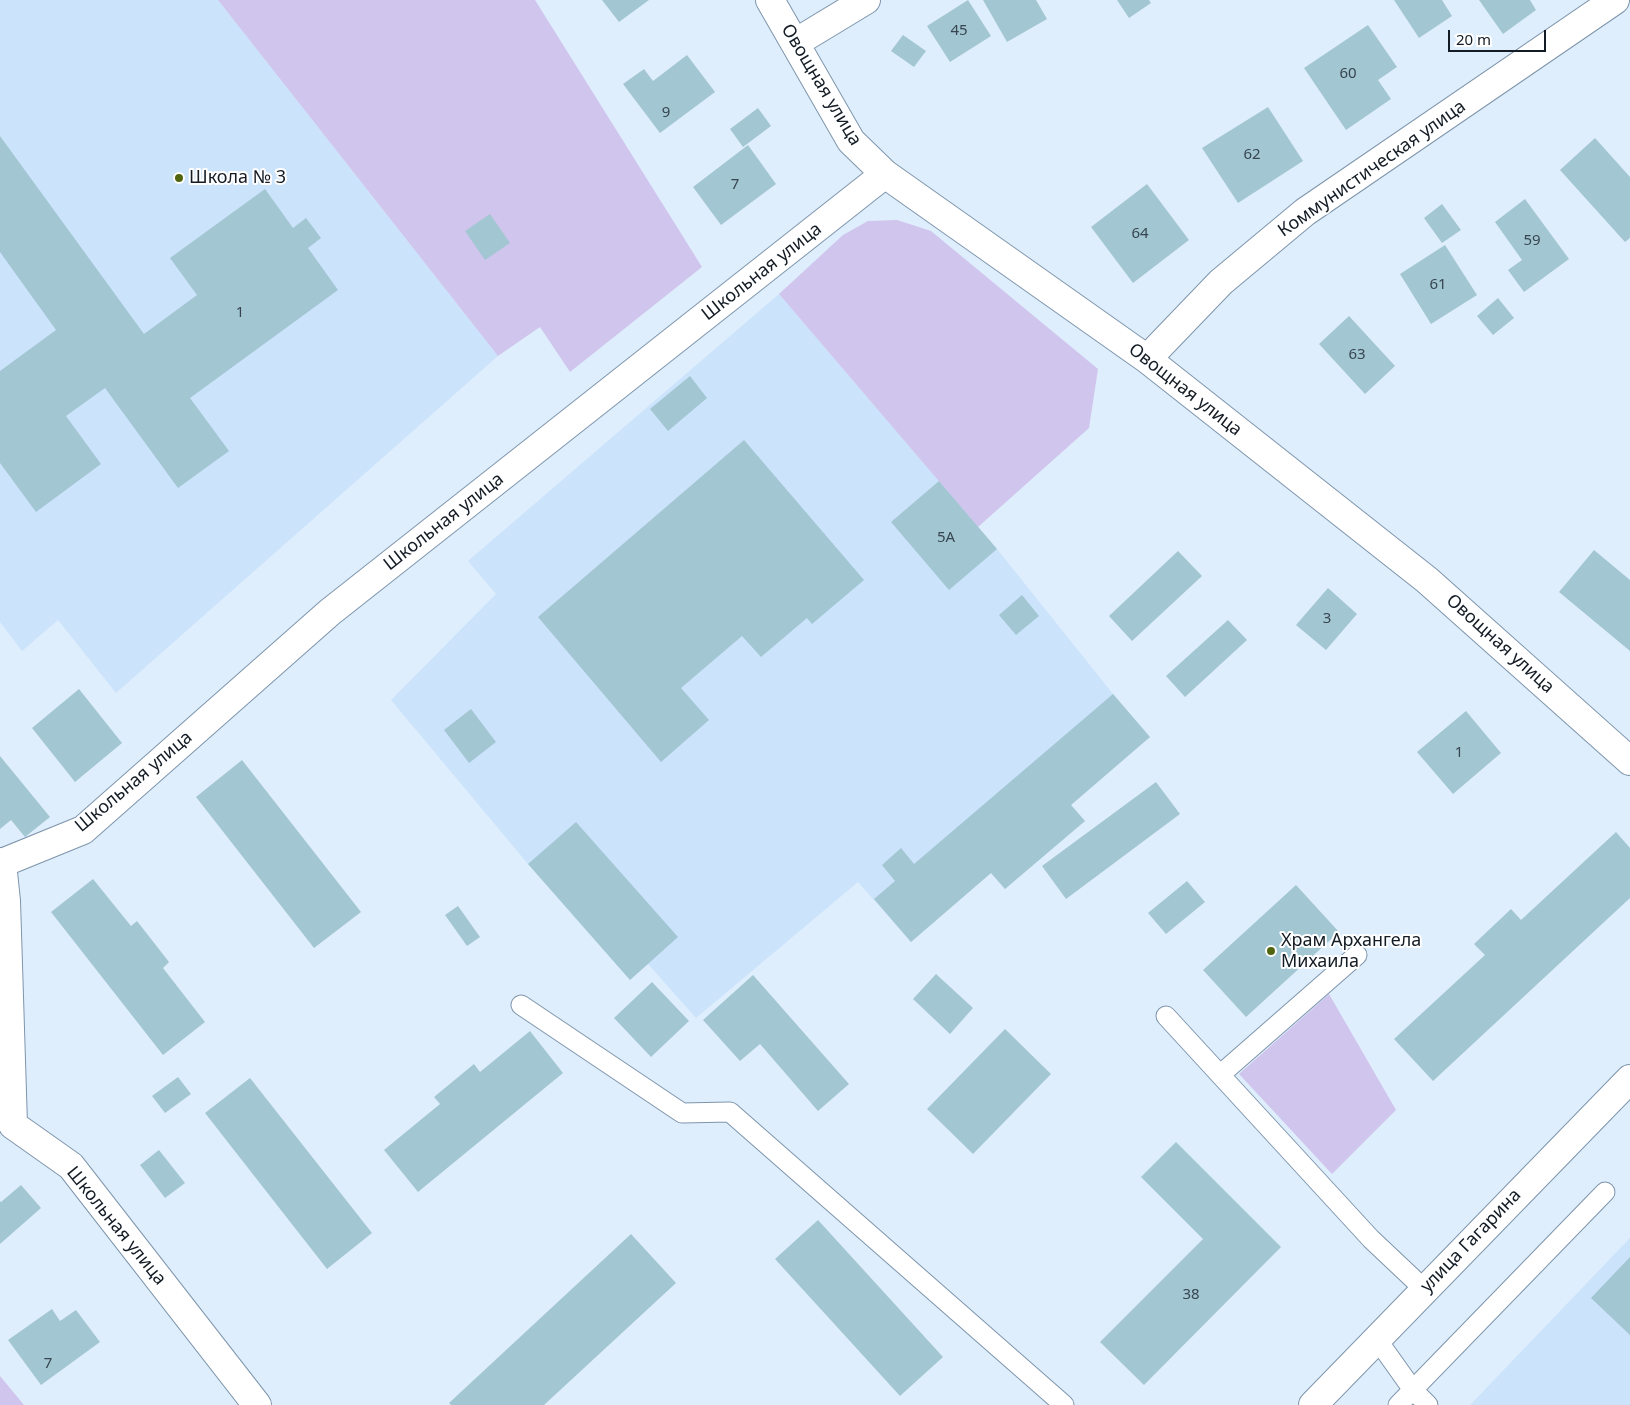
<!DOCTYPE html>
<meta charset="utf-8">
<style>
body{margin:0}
#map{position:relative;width:1630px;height:1405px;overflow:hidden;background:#dfeefd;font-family:"Noto Sans",sans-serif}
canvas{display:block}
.scale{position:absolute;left:1448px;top:30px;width:98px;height:22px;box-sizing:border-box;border:2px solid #131b24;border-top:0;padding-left:6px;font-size:15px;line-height:18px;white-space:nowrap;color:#131b24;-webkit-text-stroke:4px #fff;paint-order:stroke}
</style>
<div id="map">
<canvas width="1630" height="1405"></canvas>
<div class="scale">20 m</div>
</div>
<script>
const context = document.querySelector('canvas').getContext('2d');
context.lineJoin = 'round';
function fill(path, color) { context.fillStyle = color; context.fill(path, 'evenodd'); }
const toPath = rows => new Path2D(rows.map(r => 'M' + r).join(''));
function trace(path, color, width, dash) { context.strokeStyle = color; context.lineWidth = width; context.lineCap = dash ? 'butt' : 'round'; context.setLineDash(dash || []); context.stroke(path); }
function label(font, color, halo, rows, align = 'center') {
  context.font = font + ' "Noto Sans",sans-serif'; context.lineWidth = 4; context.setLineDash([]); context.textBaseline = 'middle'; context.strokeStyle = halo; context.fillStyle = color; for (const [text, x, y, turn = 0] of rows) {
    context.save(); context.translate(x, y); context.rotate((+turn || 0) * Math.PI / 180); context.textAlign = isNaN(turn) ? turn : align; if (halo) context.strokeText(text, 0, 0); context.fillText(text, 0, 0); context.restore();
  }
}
fill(toPath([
 [0,0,218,0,498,356,116,693,58,620,22,651,0,622],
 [779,294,997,549,1113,694,1150,737,1071,805,1085,821,1005,889,991,873,911,942,858,882,696,1018,648,964,630,980,528,864,391,700,496,594,468,561],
 [1630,1238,1630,1405,1470,1405,1471,1404]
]), '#cbe3fb');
fill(toPath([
 [218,0,535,0,702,267,570,372,540,327,498,356],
 [897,220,931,231,1098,369,1089,428,978,527,779,294,843,235,868,221],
 [1329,994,1396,1110,1332,1174,1239,1074],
 [0,1376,24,1405,0,1405]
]), '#d0c5ed');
fill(toPath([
 [602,0,649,0,619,22],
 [968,0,991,36,950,62,927,26],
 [983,0,1036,0,1047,19,1007,42],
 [1117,0,1149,0,1151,3,1129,18],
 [1394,0,1442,0,1452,16,1419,38],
 [1479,0,1530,0,1536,10,1503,34],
 [1368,25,1397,67,1378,80,1391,99,1346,130,1304,68],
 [903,35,926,51,914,67,891,51],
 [687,55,715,92,660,133,623,84,644,69,653,81],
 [1268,107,1303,161,1238,203,1202,148],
 [758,108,771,126,743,147,730,129],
 [0,136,144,334,197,295,170,258,265,189,293,228,306,218,321,238,308,248,338,290,190,398,229,451,178,488,105,388,66,416,101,464,36,512,0,463,0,371,56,330,0,252],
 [1595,138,1630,177,1630,238,1625,242,1560,170],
 [748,145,776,184,721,225,693,187],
 [1147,184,1189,240,1133,283,1091,227],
 [1525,199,1569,259,1524,292,1508,270,1522,260,1495,222],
 [1442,204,1461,230,1442,243,1424,218],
 [490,214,510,243,485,260,465,231],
 [1445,245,1477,295,1431,324,1400,274],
 [1498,298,1514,318,1493,335,1477,316],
 [1349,316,1395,366,1365,394,1319,344],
 [690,376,707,398,668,431,650,409],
 [744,440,864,580,812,624,807,618,761,657,742,636,681,688,709,720,661,762,538,617],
 [939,481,997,549,949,590,891,522],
 [1594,550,1630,580,1630,651,1559,592],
 [1178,551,1202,576,1132,641,1109,616],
 [1328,588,1357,614,1326,650,1296,625],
 [1022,595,1039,616,1016,635,999,615],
 [1228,620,1247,640,1185,697,1166,676],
 [79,689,122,743,75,782,32,728],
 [1113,694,1150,737,1071,805,1085,821,1005,889,991,873,911,942,874,899,895,881,882,865,901,848,914,864],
 [471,709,496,742,469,763,444,730],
 [1466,711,1501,753,1453,794,1417,752],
 [0,756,50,817,25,837,11,820,0,829],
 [242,760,361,912,314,948,196,797],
 [1156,782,1180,814,1066,899,1042,866],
 [576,822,678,937,630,980,528,864],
 [1616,832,1630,848,1630,898,1433,1081,1394,1039,1485,955,1474,944,1511,909,1521,920],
 [93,879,131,926,137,921,169,962,163,968,205,1022,163,1055,51,912],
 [1187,881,1205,902,1166,934,1148,913],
 [1296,885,1339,932,1246,1017,1203,970],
 [458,906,480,937,467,946,445,915],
 [936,974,973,1008,950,1034,913,999],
 [753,975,849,1084,818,1111,760,1044,740,1061,703,1020],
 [652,982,689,1021,651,1057,614,1018],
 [1005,1029,1051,1074,973,1154,927,1109],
 [530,1031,563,1073,418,1192,384,1150,440,1104,434,1097,474,1064,480,1072],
 [178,1077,191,1094,165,1113,152,1096],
 [250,1078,372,1233,327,1269,205,1113],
 [1176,1142,1281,1247,1144,1385,1100,1342,1203,1239,1141,1177],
 [159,1150,185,1183,165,1198,140,1165],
 [21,1185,41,1208,0,1244,0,1201,1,1202],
 [818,1220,943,1357,900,1396,775,1259],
 [631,1234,676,1283,544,1405,451,1405,449,1403],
 [1630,1257,1630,1335,1591,1298],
 [52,1309,60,1321,76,1310,100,1342,41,1385,8,1340]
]), '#a3c6d3');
const lane = toPath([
 [521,1005,682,1113,730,1112,1064,1405],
 [1166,1016,1371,1239,1424,1289],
 [1221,1074,1357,955],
 [1376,1338,1413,1390,1428,1405],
 [1398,1405,1605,1192]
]);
const street = toPath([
 [770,0,851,141,885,174,1147,359,1427,580,1630,761],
 [795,43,866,0],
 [1147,359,1221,282,1305,212,1615,0],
 [0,862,2,863,6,901,13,1125,71,1166,257,1405],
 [2,863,83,830,330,612,885,174]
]);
const secondary = toPath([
 [1313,1405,1630,1079]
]);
trace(lane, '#7e95ab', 21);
trace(street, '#7e95ab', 30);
trace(secondary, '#7e95ab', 30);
trace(lane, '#fff', 19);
trace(street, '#fff', 28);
trace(secondary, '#fff', 28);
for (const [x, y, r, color] of [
 [179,178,5,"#516511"],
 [1271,951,5,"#516511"]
]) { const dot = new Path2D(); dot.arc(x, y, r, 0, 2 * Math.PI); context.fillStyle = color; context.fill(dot); trace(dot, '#fff', 2); }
label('15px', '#374650', null, [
 ["45",959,31],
 ["60",1348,74],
 ["9",666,113],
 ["62",1252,155],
 ["7",735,185],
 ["64",1140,234],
 ["59",1532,241],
 ["61",1438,285],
 ["1",240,313],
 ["63",1357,355],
 ["5А",946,538],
 ["3",1327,619],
 ["1",1459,753],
 ["38",1191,1295],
 ["7",48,1364]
]);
label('18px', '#131b24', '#fff', [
 ["Овощная улица",821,85,59],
 ["Коммунистическая улица",1372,169,-35],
 ["Школьная улица",762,272,-38],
 ["Овощная улица",1185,390,38],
 ["Школьная улица",444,522,-38],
 ["Овощная улица",1500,644,42],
 ["Школьная улица",134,782,-40],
 ["Школьная улица",116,1226,51],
 ["улица Гагарина",1471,1241,-46]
]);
label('18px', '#131b24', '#fff', [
 ["Школа № 3",189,178],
 ["Храм Архангела",1281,941],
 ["Михаила",1281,962]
], 'left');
</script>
